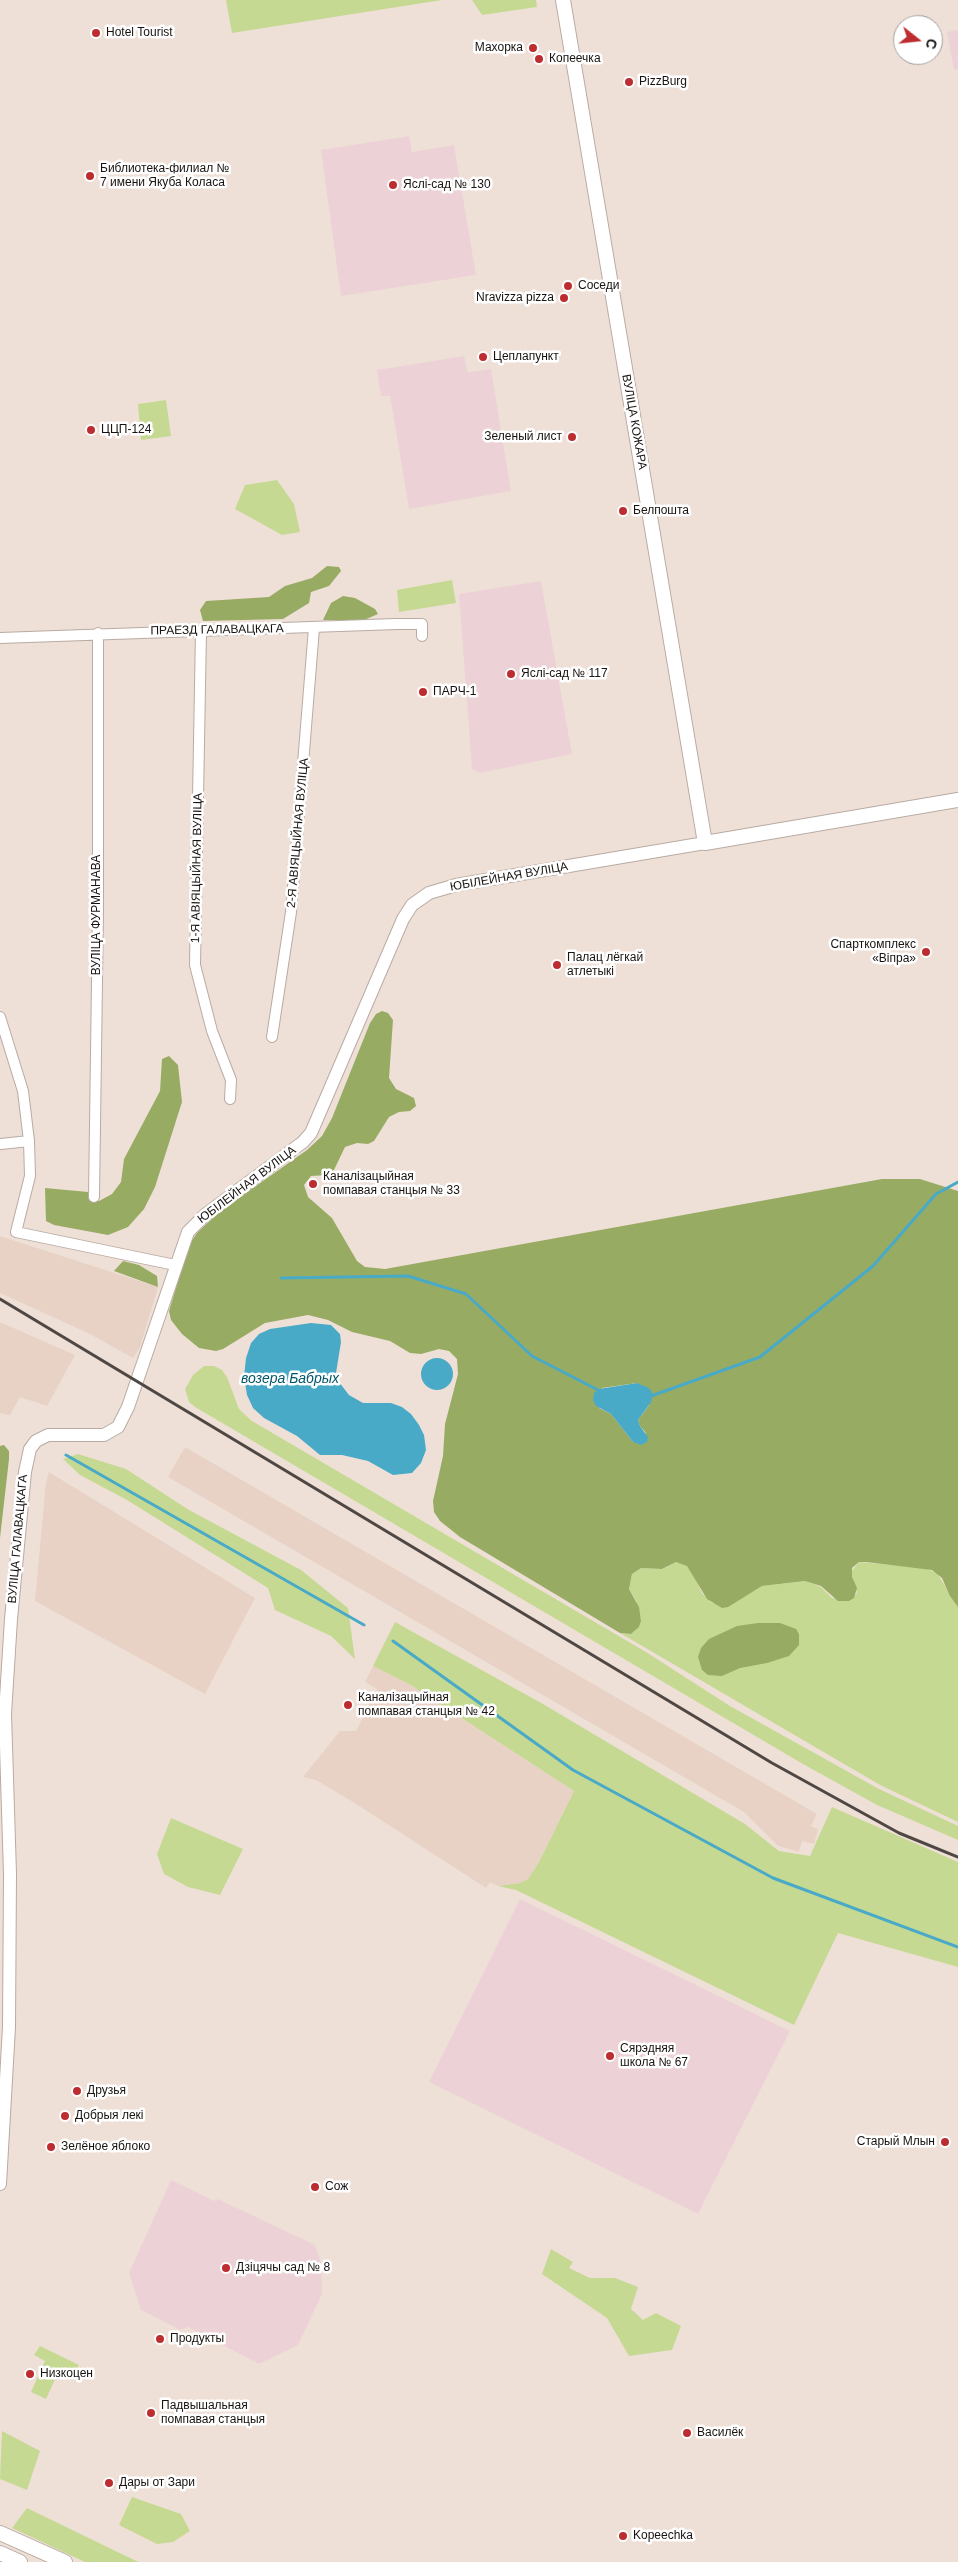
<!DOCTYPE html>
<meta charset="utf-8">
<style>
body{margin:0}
#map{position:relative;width:958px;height:2562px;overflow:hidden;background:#efe0d7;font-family:Helvetica,sans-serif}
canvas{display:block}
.north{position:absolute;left:893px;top:15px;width:50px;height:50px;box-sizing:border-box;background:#fff;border:1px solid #a3a19f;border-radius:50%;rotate:106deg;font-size:14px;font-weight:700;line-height:20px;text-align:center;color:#181310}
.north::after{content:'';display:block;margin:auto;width:18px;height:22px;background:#bd2d2f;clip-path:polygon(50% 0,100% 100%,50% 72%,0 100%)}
</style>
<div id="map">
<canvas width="958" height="2562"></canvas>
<div class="north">С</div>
</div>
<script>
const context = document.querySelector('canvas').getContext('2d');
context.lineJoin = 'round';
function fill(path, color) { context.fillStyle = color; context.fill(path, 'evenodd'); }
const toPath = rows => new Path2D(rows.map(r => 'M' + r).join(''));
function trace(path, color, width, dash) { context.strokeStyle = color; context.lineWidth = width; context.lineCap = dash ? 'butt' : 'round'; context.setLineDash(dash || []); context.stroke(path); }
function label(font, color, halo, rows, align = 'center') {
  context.font = font + ' Helvetica,sans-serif'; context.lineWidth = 5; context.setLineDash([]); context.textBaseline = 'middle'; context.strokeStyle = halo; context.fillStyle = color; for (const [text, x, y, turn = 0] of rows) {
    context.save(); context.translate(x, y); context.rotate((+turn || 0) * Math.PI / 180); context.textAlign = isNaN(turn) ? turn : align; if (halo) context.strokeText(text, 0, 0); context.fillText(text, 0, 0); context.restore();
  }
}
fill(toPath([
 [0,1236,158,1287,140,1347,133,1358,90,1334,0,1293],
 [0,1322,75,1355,47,1406,20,1397,10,1415,0,1413],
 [185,1447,817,1814,811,1826,818,1829,814,1844,802,1841,799,1852,778,1846,744,1812,168,1477],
 [49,1472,255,1598,205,1694,35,1601,46,1482],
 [373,1666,409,1684,574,1791,539,1862,528,1879,520,1883,498,1886,490,1882,486,1888,353,1802,316,1780,303,1777,340,1731,356,1731,377,1689,365,1682]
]), '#e8d2c6');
fill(toPath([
 [958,30,958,69,954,70,947,32],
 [409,136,412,152,454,145,476,275,341,296,321,150],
 [464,356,468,372,491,369,511,491,409,509,390,396,381,396,377,370],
 [541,581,572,754,480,773,472,769,459,594],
 [520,1899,790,2031,698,2214,429,2082],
 [171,2180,214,2201,218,2199,315,2245,321,2263,322,2294,298,2345,259,2364,188,2327,180,2330,141,2310,129,2273]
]), '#ecd2d6');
fill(toPath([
 [226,0,442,0,232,33],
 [472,0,536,0,537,7,482,15],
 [166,400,171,436,141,440,138,404],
 [277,480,294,504,300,532,282,535,235,509,245,485],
 [452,580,456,603,399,612,397,590],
 [204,1366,214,1366,222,1370,227,1377,239,1409,252,1421,646,1652,730,1706,879,1789,958,1826,958,1840,877,1805,803,1764,195,1407,189,1402,185,1389,193,1375],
 [78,1454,126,1469,189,1510,301,1570,348,1608,355,1659,331,1636,275,1610,268,1588,127,1500,80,1475,63,1459],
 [676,1562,684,1563,691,1569,702,1593,712,1603,733,1603,762,1586,806,1581,821,1587,832,1598,849,1601,857,1593,850,1573,859,1562,925,1568,937,1573,958,1607,958,1822,880,1785,620,1633,631,1634,639,1627,641,1621,636,1600,629,1589,632,1574,641,1568,663,1569],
 [395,1622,543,1704,745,1824,779,1851,810,1856,832,1807,958,1862,958,1967,838,1933,794,2025,516,1890,498,1886,520,1883,528,1879,539,1862,574,1791,409,1684,373,1666],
 [171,1818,243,1849,220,1895,188,1887,164,1874,157,1854],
 [551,2249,573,2262,569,2268,590,2278,615,2278,638,2287,631,2309,643,2320,656,2313,681,2326,672,2350,629,2356,607,2318,542,2274],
 [40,2346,79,2365,74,2374,57,2375,46,2399,31,2392,45,2361,34,2355],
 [2,2431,40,2451,27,2490,0,2479],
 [132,2497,181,2514,190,2531,173,2542,157,2544,119,2525],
 [27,2508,132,2559,139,2562,85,2562,12,2528]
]), '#c6d993');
fill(toPath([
 [327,566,339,567,341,571,329,586,311,592,309,603,283,619,203,621,200,610,206,601,269,597,285,586,312,578],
 [343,596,355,598,375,609,378,614,364,620,323,620,331,603],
 [382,1011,388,1013,393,1020,389,1078,396,1089,414,1098,416,1106,410,1111,399,1112,389,1117,374,1141,368,1144,357,1143,345,1147,333,1172,328,1175,311,1176,304,1185,308,1197,332,1218,357,1261,365,1267,385,1269,882,1179,920,1179,958,1191,958,1607,950,1596,942,1578,932,1570,866,1562,859,1562,852,1568,852,1577,857,1588,854,1598,849,1601,838,1601,821,1586,805,1581,762,1586,728,1607,722,1608,707,1599,687,1566,676,1562,662,1569,641,1568,632,1574,629,1589,639,1607,641,1621,639,1627,631,1634,620,1633,460,1537,440,1521,434,1512,433,1501,443,1456,445,1424,458,1374,457,1359,449,1351,439,1349,421,1354,410,1353,390,1341,352,1332,328,1320,308,1315,265,1323,223,1349,216,1351,199,1348,182,1334,171,1320,169,1311,189,1245,197,1233,219,1212,307,1150,322,1136,332,1118,370,1023,376,1014],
 [637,1383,649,1405,638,1420,640,1426,646,1433,633,1442,611,1414,599,1408,602,1388],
 [169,1056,178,1065,182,1102,155,1187,144,1209,128,1227,108,1235,54,1225,46,1221,45,1188,88,1192,89,1200,99,1201,112,1194,121,1182,124,1159,160,1091,162,1059],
 [123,1261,139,1265,157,1276,158,1287,114,1271],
 [4,1445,9,1451,9,1459,0,1538,0,1446],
 [758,1623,780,1623,796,1629,799,1634,799,1645,789,1656,767,1663,740,1668,722,1676,708,1675,702,1670,698,1657,701,1648,709,1639,737,1626]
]), '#98ab63');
fill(toPath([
 [311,1323,331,1325,340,1334,341,1342,336,1373,339,1382,349,1395,363,1403,391,1403,402,1407,411,1414,419,1425,424,1435,426,1450,421,1463,412,1473,393,1475,368,1461,342,1455,320,1455,297,1436,264,1418,253,1408,247,1395,244,1377,246,1358,251,1343,259,1334,270,1329],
 '421 1374a16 16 0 1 1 32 0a16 16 0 1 1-32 0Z',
 [637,1383,649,1388,653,1394,651,1402,638,1420,640,1426,648,1437,647,1442,641,1445,633,1442,611,1414,596,1406,593,1400,594,1393,599,1389]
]), '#49aac7');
trace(toPath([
 [281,1278,408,1276,466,1294,532,1356,600,1391],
 [651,1396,760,1357,873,1266,936,1194,958,1182],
 [66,1455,364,1625],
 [393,1641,573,1770,773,1878,958,1947]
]), '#49aac7', 3);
const minor = toPath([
 [201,631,195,965,212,1031,231,1080,230,1099],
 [0,638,396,624,422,624,422,636],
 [0,1017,23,1091,29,1141,30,1176,16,1232,175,1265],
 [272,1037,291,912,314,628],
 [1,1144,29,1141],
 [94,1197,98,909,98,633]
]);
const tertiary = toPath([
 [0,2184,9,2027,10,1874,5,1714,11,1619,25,1472,30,1449,36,1441,48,1435,104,1435,118,1427,128,1407,188,1232,206,1214,303,1142,311,1133,403,919,412,905,429,893,456,885,705,843]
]);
const secondary = toPath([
 [563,0,705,843,958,800],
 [0,2533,65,2562],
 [0,2553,20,2562]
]);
trace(minor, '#b9aba3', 12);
trace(tertiary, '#b9aba3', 14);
trace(secondary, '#b9aba3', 16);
trace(minor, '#fff', 10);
trace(tertiary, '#fff', 12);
trace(secondary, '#fff', 14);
trace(toPath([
 [0,1299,772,1763,899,1833,958,1857]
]), '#4f4743', 3);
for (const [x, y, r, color] of [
 [96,33,5,"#bd2d2f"],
 [533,48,5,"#bd2d2f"],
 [539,59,5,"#bd2d2f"],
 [629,82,5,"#bd2d2f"],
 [90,176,5,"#bd2d2f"],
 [393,185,5,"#bd2d2f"],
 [568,286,5,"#bd2d2f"],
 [564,298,5,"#bd2d2f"],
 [483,357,5,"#bd2d2f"],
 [91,430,5,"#bd2d2f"],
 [572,437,5,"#bd2d2f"],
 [623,511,5,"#bd2d2f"],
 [511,674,5,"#bd2d2f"],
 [423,692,5,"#bd2d2f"],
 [926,952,5,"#bd2d2f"],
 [557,965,5,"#bd2d2f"],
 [313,1184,5,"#bd2d2f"],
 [348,1705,5,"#bd2d2f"],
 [610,2056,5,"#bd2d2f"],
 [77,2091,5,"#bd2d2f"],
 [65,2116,5,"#bd2d2f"],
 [945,2142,5,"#bd2d2f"],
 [51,2147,5,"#bd2d2f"],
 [315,2187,5,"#bd2d2f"],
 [226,2268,5,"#bd2d2f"],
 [160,2339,5,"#bd2d2f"],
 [30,2374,5,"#bd2d2f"],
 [151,2413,5,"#bd2d2f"],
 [687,2433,5,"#bd2d2f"],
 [109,2483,5,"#bd2d2f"],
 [623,2536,5,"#bd2d2f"]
]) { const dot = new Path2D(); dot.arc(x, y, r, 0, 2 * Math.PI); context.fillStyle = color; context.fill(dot); trace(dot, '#fff', 2); }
label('12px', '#181310', '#fff', [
 ["Hotel Tourist",106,33],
 ["Махорка",523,48,"right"],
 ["Копеечка",549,59],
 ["PizzBurg",639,82],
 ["Библиотека-филиал №",100,169],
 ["7 имени Якуба Коласа",100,183],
 ["Яслі-сад № 130",403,185],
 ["Соседи",578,286],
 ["Nravizza pizza",554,298,"right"],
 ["Цеплапункт",493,357],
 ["ЦЦП-124",101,430],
 ["Зеленый лист",562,437,"right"],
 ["Белпошта",633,511],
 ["Яслі-сад № 117",521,674],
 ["ПАРЧ-1",433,692],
 ["Спарткомплекс",916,945,"right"],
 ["«Віпра»",916,959,"right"],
 ["Палац лёгкай",567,958],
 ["атлетыкі",567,972],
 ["Каналізацыйная",323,1177],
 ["помпавая станцыя № 33",323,1191],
 ["Каналізацыйная",358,1698],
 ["помпавая станцыя № 42",358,1712],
 ["Сярэдняя",620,2049],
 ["школа № 67",620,2063],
 ["Друзья",87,2091],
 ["Добрыя лекі",75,2116],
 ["Старый Млын",935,2142,"right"],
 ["Зелёное яблоко",61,2147],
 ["Сож",325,2187],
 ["Дзіцячы сад № 8",236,2268],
 ["Продукты",170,2339],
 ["Низкоцен",40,2374],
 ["Падвышальная",161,2406],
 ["помпавая станцыя",161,2420],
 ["Василёк",697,2433],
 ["Дары от Зари",119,2483],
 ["Kopeechka",633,2536]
], 'left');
label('12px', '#181310', '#fff', [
 ["ВУЛІЦА КОЖАРА",634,422,80],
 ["ПРАЕЗД ГАЛАВАЦКАГА",217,630,-1],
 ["2-Я АВІЯЦЫЙНАЯ ВУЛІЦА",298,833,-85],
 ["1-Я АВІЯЦЫЙНАЯ ВУЛІЦА",197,868,-89],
 ["ЮБІЛЕЙНАЯ ВУЛІЦА",509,877,-10],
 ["ВУЛІЦА ФУРМАНАВА",97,915,-90],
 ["ЮБІЛЕЙНАЯ ВУЛІЦА",247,1185,-37],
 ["ВУЛІЦА ГАЛАВАЦКАГА",18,1539,-85]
]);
label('italic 14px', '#00566b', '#fff', [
 ["возера Бабрых",290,1379]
]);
</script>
